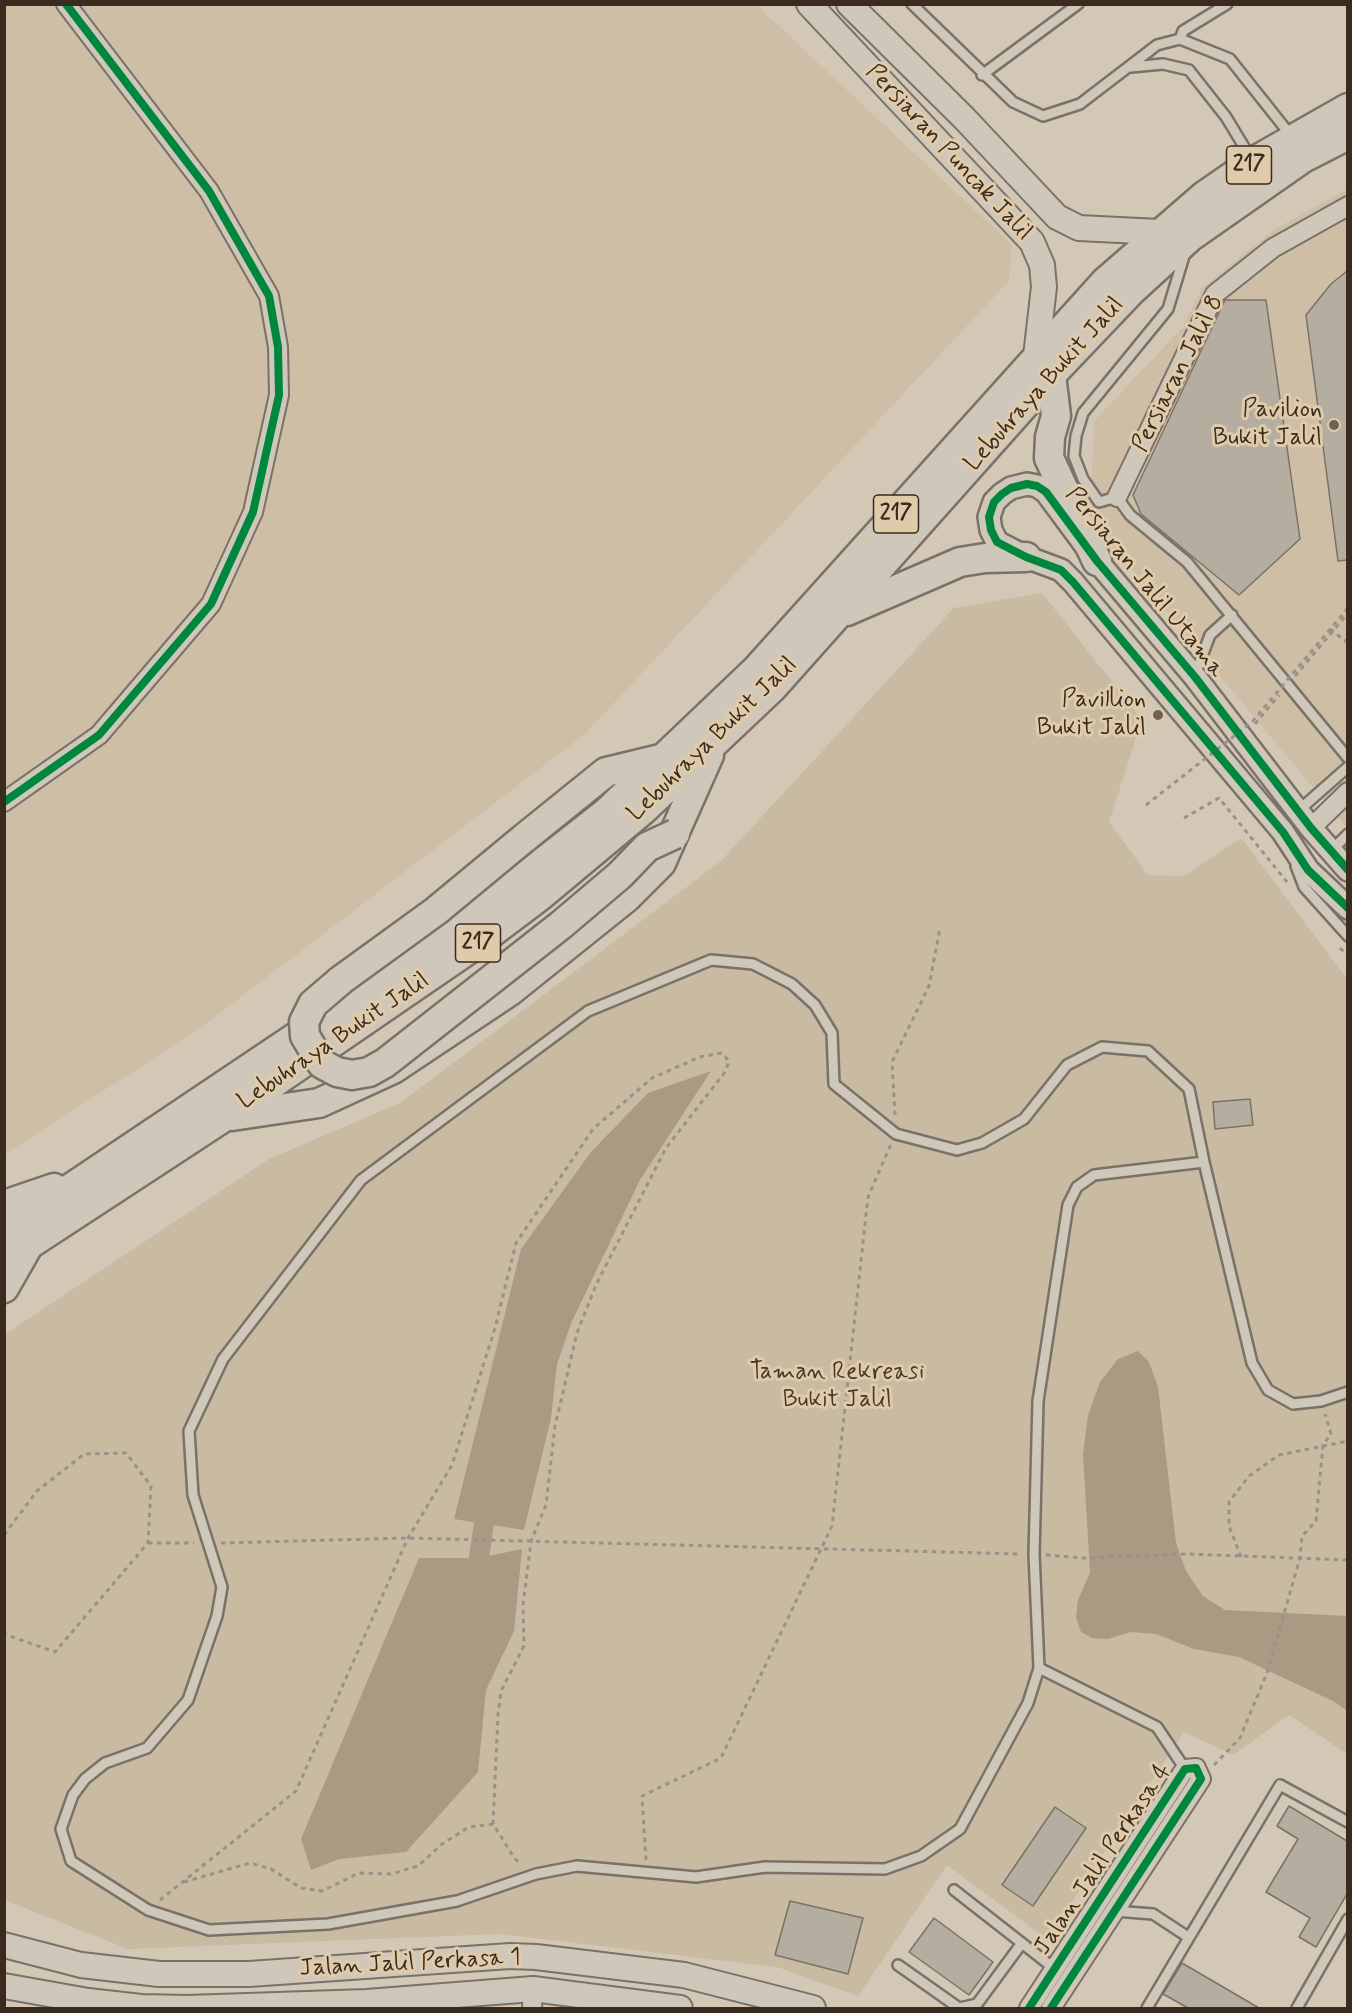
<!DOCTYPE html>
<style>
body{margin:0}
#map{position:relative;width:1352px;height:2013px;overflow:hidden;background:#d3c8b6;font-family:Mynerve,sans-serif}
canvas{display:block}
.frame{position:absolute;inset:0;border:6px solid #3b2a1e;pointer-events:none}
</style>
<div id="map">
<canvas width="1352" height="2013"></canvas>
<div class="frame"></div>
</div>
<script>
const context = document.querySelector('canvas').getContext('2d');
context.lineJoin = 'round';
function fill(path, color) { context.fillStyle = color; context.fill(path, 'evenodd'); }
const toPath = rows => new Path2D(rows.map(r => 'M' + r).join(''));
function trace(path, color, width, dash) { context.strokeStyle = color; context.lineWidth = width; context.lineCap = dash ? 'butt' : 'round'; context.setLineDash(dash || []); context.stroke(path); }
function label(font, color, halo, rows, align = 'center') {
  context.font = font + ' Mynerve,sans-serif'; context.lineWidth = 6; context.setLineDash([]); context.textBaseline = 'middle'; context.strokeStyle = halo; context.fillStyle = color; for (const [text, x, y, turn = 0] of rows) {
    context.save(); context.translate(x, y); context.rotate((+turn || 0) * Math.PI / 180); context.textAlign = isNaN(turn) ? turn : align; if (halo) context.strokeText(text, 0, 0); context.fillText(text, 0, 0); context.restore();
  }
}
fill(toPath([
 [5,5,760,5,766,14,1012,245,1009,281,585,734,195,1032,5,1154],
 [1347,189,1347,828,1090,520,1094,421,1182,328,1202,288,1275,229]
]), '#cebea5');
fill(toPath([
 [1042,593,1142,720,1109,822,1148,875,1184,876,1241,838,1347,979,1347,1754,1289,1715,1233,1755,1184,1732,1047,1939,947,1865,858,1996,777,1967,499,1934,128,1949,5,1900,4,1335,269,1159,400,1103,721,861,954,608]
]), '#c9baa2');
fill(toPath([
 [711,1071,640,1180,572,1321,557,1364,551,1418,524,1530,454,1519,521,1249,591,1152,648,1093],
 [1138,1351,1149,1362,1158,1387,1176,1543,1186,1571,1203,1596,1225,1610,1347,1616,1347,1711,1335,1702,1239,1657,1194,1649,1156,1634,1131,1632,1108,1639,1092,1638,1081,1632,1076,1617,1078,1600,1090,1573,1083,1454,1088,1415,1100,1382,1118,1359],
 [522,1549,514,1631,486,1690,478,1772,406,1852,339,1859,311,1870,301,1839,419,1558,479,1558]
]), '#aa9a83');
trace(toPath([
 [479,1558,484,1522]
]), '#aa9a83', 20);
const building = toPath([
 [1347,271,1347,560,1338,561,1306,315,1331,284,1347,271],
 [1225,300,1266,300,1300,539,1239,595,1141,514,1133,495,1225,300],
 [1250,1099,1253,1125,1215,1129,1213,1102,1250,1099],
 [1289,1806,1347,1841,1347,1894,1316,1947,1299,1937,1310,1918,1266,1892,1298,1839,1277,1826,1289,1806],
 [1055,1807,1086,1828,1033,1906,1002,1885,1055,1807],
 [790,1901,863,1918,848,1974,775,1955,790,1901],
 [934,1918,993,1962,969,1995,909,1952,934,1918],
 [1182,1963,1259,2008,1188,2008,1163,1994,1182,1963]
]);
fill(building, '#b5ada0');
trace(building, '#7a7267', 1.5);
const service = toPath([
 [912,4,1013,102,1043,116,1080,104,1157,45,1180,39,1230,59,1292,137],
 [1180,39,1183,31,1227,4],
 [1131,67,1163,64,1189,70,1226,117,1252,160],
 [982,75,1078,4],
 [1185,253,1168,309,1083,413,1076,436,1074,456,1083,479,1099,502,1117,497,1130,515,1187,562,1348,758],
 [1195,675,1210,635,1232,615],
 [1298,811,1348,767],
 [1331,851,1348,834],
 [1296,866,1304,887,1348,936],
 [1204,1162,1094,1175,1077,1187,1068,1205,1038,1401,1034,1554,1039,1668,1028,1703,960,1829,921,1856,885,1869,765,1867,696,1877,577,1866,536,1874,457,1901,328,1924,209,1930,148,1910,71,1861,61,1829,73,1795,85,1779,105,1763,147,1748,188,1700,217,1616,222,1587,193,1495,189,1431,223,1359,361,1180,588,1011,711,960,753,964,792,984,815,1005,832,1033,834,1084,896,1134,957,1150,982,1143,1024,1119,1067,1065,1102,1047,1148,1051,1189,1089,1204,1162,1252,1363,1268,1390,1293,1404,1321,1401,1348,1392],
 [1039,1668,1157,1727,1185,1769],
 [954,1890,1055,1969],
 [1115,1911,1153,1914,1188,1937],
 [898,1965,959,2008],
 [960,2008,977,2004,1022,1943],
 [1147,2008,1280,1785,1348,1822],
 [1297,2008,1348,1919]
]);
const minor = toPath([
 [1117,497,1215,294,1273,248,1348,206],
 [4,802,99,735,211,604,253,512,279,395,278,347,269,296,209,191,66,4],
 [1311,828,1348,792],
 [532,2008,533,1989],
 [1029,2008,1185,1769,1196,1768,1201,1779,1051,2008]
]);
const tertiary = toPath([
 [1348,870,1311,828,1195,677,1097,561,1046,492,1037,486,1027,484,1011,488,1002,494,994,502,989,517,991,530,997,542,1026,557,1061,570,1073,582,1283,832,1308,870,1348,908]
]);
const secondary = toPath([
 [809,4,1032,242,1042,265,1044,287,1036,356],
 [849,4,964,118,1057,217,1079,228,1159,232],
 [4,1945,81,1965,159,1974,249,1974,510,1956,536,1957,684,1975,813,2008],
 [4,1986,88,2001,141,2007,187,2008,367,2002,533,1989,680,2008]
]);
const trunk = toPath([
 [1051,375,1056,416,1050,437,1049,458,1097,561],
 [847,611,960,562,985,558,1026,557],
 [523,839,606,772,664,758],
 [232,1116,319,1103,393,1069,510,991,626,898,661,863,709,755],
 [4,1205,54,1188],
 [4,1233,463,925,607,812,755,671,1105,282,1204,196,1253,162,1348,108],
 [4,1261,224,1117,475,945,540,896,643,810,773,687,1051,375,1130,292,1190,237,1303,158,1348,135],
 [4,1288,28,1246]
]);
trace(service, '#7a7267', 14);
trace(minor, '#7a7267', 22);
trace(tertiary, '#7a7267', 26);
trace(secondary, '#7a7267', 28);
trace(trunk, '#7a7267', 33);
trace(toPath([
 [1295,676,1348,613],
 [1255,724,1279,695],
 [1184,818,1219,798,1287,882],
 [1340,948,1348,956],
 [895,1115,892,1062,929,986,940,928],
 [4,1535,37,1491,84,1454,126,1453,151,1486,148,1543,55,1652,4,1634],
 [148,1543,194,1543],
 [221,1543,408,1538,1021,1554],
 [1046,1555,1083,1558,1188,1554,1348,1560],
 [1241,1557,1229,1526,1229,1502,1249,1476,1279,1455,1348,1441],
 [1214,1765,1240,1738,1267,1673,1300,1558,1302,1536,1316,1521,1323,1445,1331,1434,1325,1414],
 [646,1860,642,1796,721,1758,832,1526,868,1197,891,1144],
 [184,1882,250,1863,271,1869,301,1888,322,1891,359,1873,391,1874,418,1866,442,1844,469,1827,493,1824],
 [160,1900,296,1791,408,1538,452,1465,495,1328,516,1243,593,1129,652,1078,700,1057,722,1053,729,1061,725,1072,666,1148,596,1285,577,1333,555,1426,546,1505,531,1541,523,1605,524,1646,501,1691,498,1715,493,1824,515,1859,522,1864]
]), '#999288', 3, [4.5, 4.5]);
trace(service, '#cfc7ba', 9);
trace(minor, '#cfc7ba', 18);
trace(tertiary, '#cfc7ba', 21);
trace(secondary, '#cfc7ba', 24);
trace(trunk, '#cfc7ba', 28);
const trunkBridge = toPath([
 [523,839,436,911,341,980,313,1004,304,1022,305,1036,322,1064,337,1072,352,1075,369,1072,385,1063,561,925,620,875,647,847,675,834]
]);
trace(trunkBridge, '#7a7267', 33, []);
trace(toPath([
 [1330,629,1348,643],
 [1146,805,1252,722,1348,608]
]), '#999288', 3, [4.5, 4.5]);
trace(trunkBridge, '#cfc7ba', 28);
trace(toPath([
 [4,802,99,735,211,604,253,512,279,395,278,347,269,296,209,191,66,4],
 [1348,870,1311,828,1195,677,1097,561,1046,492,1037,486,1027,484,1011,488,1002,494,994,502,989,517,991,530,997,542,1026,557,1061,570,1073,582,1283,832,1308,870,1348,908],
 [1029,2008,1185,1769,1196,1768,1201,1779,1051,2008]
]), '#00873e', 8);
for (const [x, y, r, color] of [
 [1334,425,6,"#706153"],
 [1158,715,6,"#706153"]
]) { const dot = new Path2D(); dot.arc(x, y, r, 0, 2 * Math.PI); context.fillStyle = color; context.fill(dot); trace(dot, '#dfcbaa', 2); }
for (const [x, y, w] of [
 [1249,165,45],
 [896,514,45],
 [478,943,45]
]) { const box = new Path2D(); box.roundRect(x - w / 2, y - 19, w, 38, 4.5); context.fillStyle = '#dfcbaa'; context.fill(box); trace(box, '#3b2a1e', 1.5); }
label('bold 22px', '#3b2a1e', null, [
 ["217",1249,165],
 ["217",896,514],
 ["217",478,943]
]);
label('24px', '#3b2a1e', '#dfcbaa', [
 ["Persiaran Puncak Jalil",948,153,47],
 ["Persiaran Jalil 8",1179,374,-63],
 ["Lebuhraya Bukit Jalil",1045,385,-48],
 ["Persiaran Jalil Utama",1144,583,51],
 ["Lebuhraya Bukit Jalil",713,740,-44],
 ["Lebuhraya Bukit Jalil",334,1042,-34],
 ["Jalan Jalil Perkasa 4",1104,1860,-56],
 ["Jalan Jalil Perkasa 1",410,1964,-3]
]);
label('24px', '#3b2a1e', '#dfcbaa', [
 ["Pavilion",1322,411],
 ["Bukit Jalil",1322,439],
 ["Pavillion",1146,701],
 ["Bukit Jalil",1146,729]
], 'right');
label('24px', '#48372a', '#dfcbaa', [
 ["Taman Rekreasi",837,1373],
 ["Bukit Jalil",837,1401]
]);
</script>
